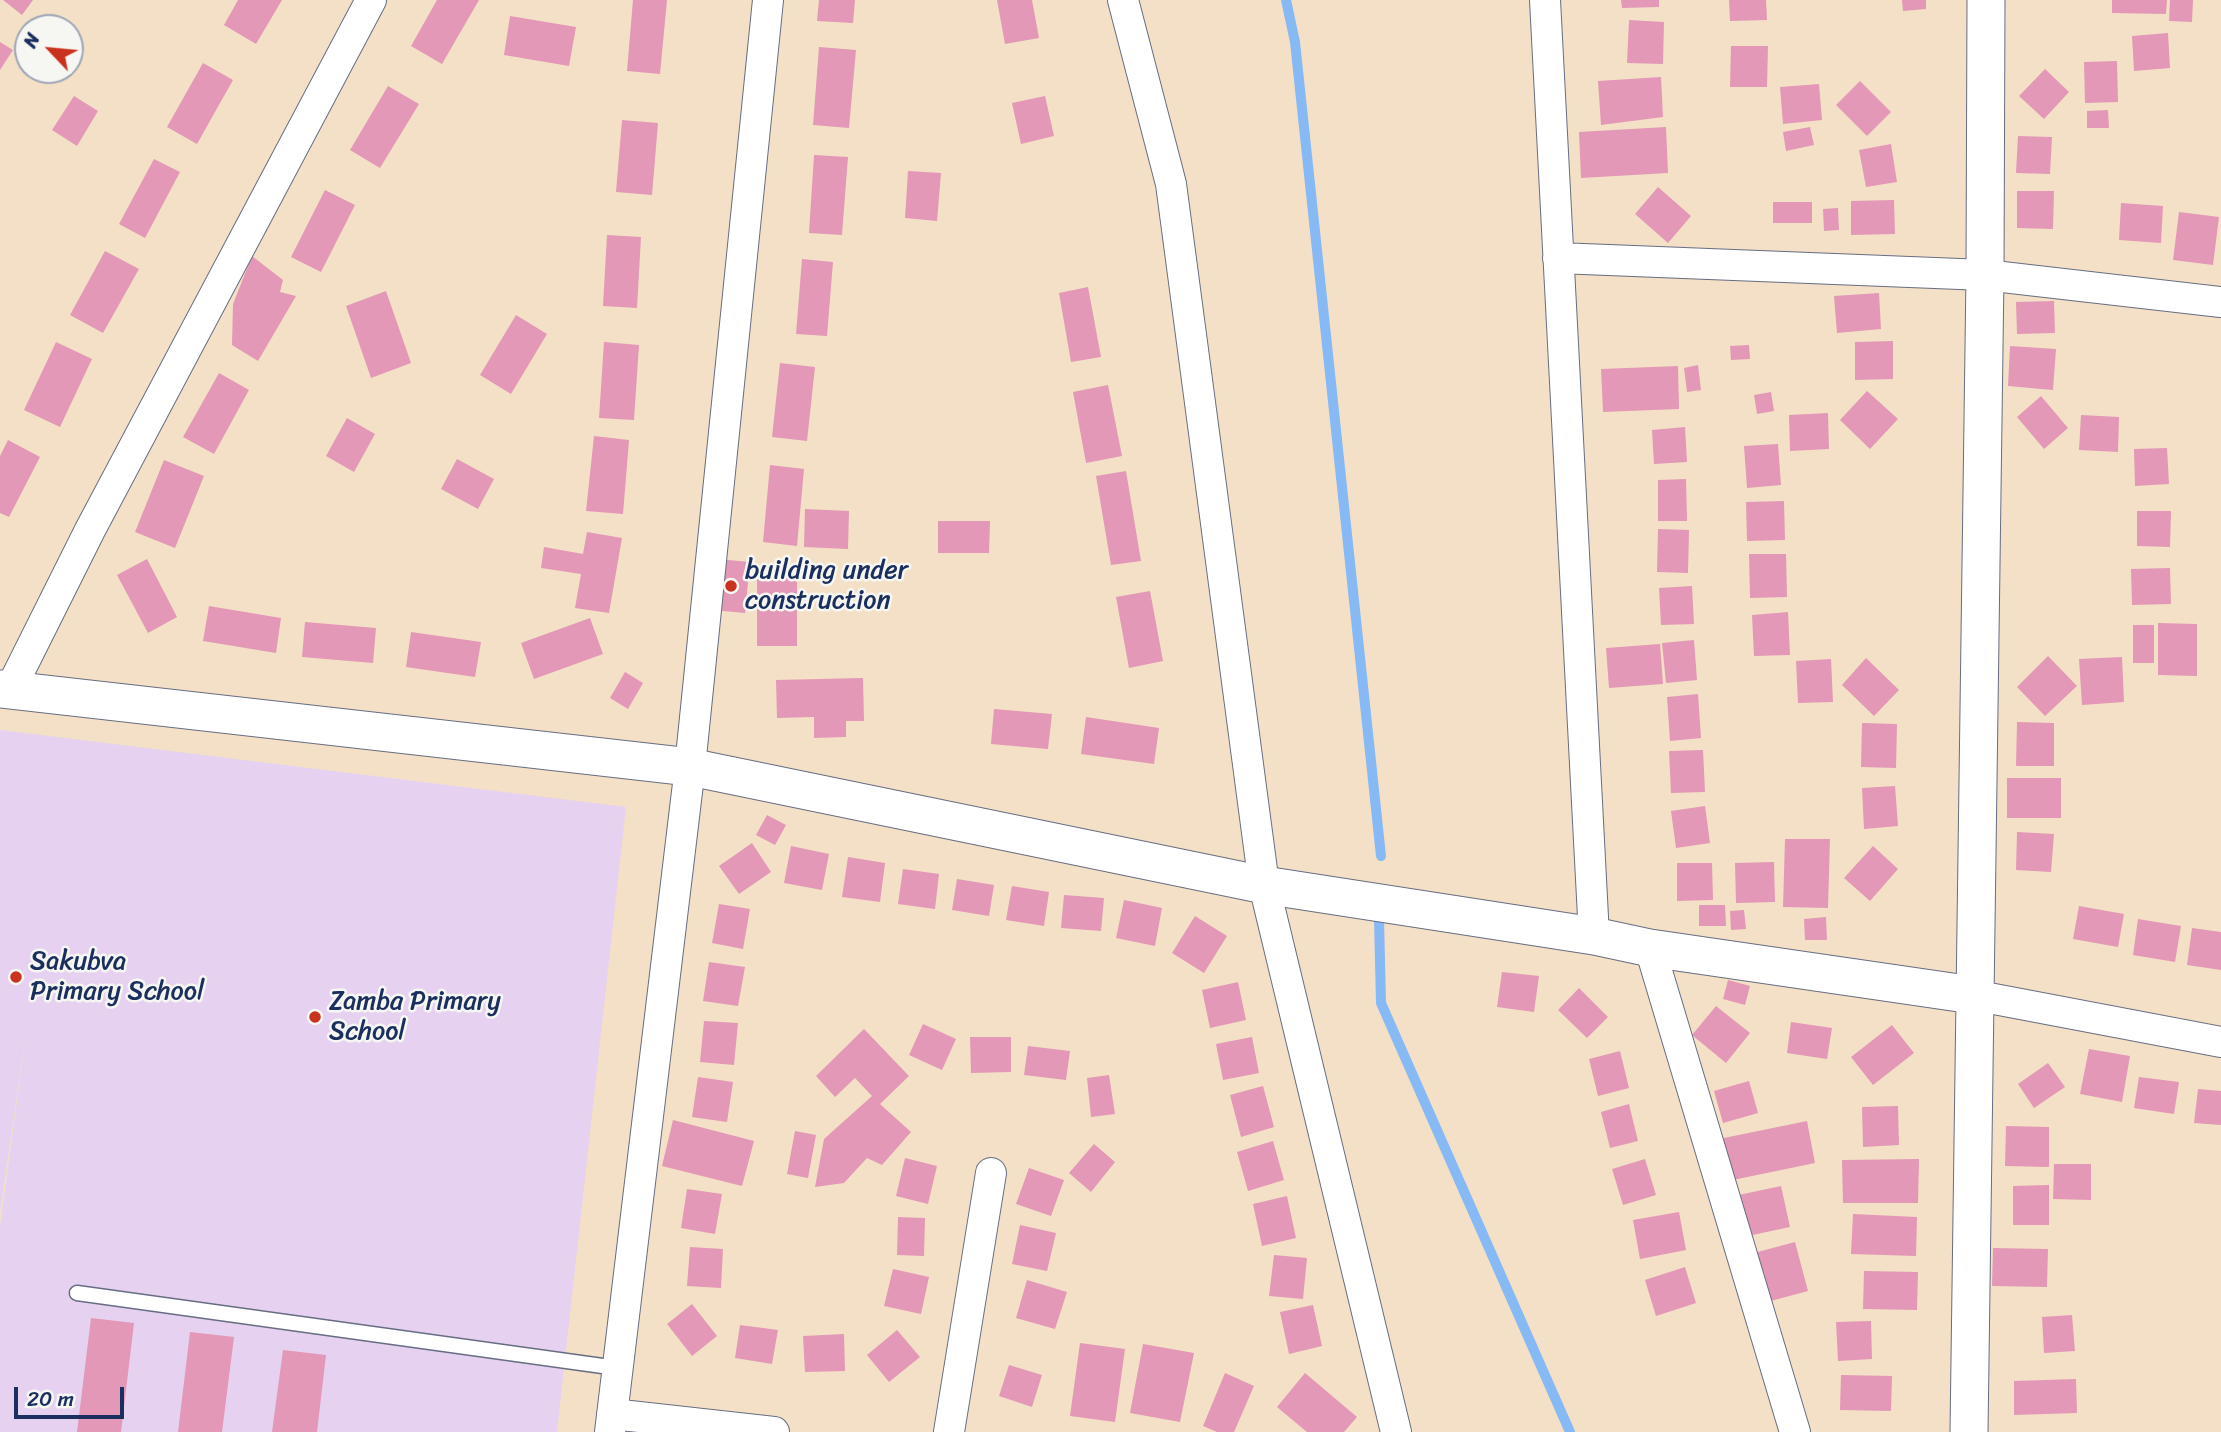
<!DOCTYPE html>
<style>
body{margin:0}
#map{position:relative;width:2221px;height:1432px;overflow:hidden;background:#f4e0c6;font-family:Sriracha,sans-serif}
canvas{display:block}
.north{position:absolute;left:14px;top:14px;width:70px;height:70px;box-sizing:border-box;background:#f6f6f2;border:2px solid #9ea6b7;border-radius:50%;rotate:296deg;font-size:19px;font-weight:700;line-height:28px;text-align:center;color:#1b2f5e}
.north::after{content:'';display:block;margin:auto;width:24px;height:32px;background:#c8321e;clip-path:polygon(50% 0,100% 100%,50% 72%,0 100%)}
.scale{position:absolute;left:14px;top:1387px;width:110px;height:32px;box-sizing:border-box;border:4px solid #1b2f5e;border-top:0;padding-left:9px;font-size:21px;line-height:24px;white-space:nowrap;color:#1b2f5e;-webkit-text-stroke:5px #f6f6f2;paint-order:stroke}
</style>
<div id="map">
<canvas width="2221" height="1432"></canvas>
<div class="north">N</div>
<div class="scale">20 m</div>
</div>
<script>
const context = document.querySelector('canvas').getContext('2d');
context.lineJoin = 'round';
function fill(path, color) { context.fillStyle = color; context.fill(path, 'evenodd'); }
const toPath = rows => new Path2D(rows.map(r => 'M' + r).join(''));
function trace(path, color, width, dash) { context.strokeStyle = color; context.lineWidth = width; context.lineCap = dash ? 'butt' : 'round'; context.setLineDash(dash || []); context.stroke(path); }
function label(font, color, halo, rows, align = 'center') {
  context.font = font + ' Sriracha,sans-serif'; context.lineWidth = 5; context.setLineDash([]); context.textBaseline = 'middle'; context.strokeStyle = halo; context.fillStyle = color; for (const [text, x, y, turn = 0] of rows) {
    context.save(); context.translate(x, y); context.rotate((+turn || 0) * Math.PI / 180); context.textAlign = isNaN(turn) ? turn : align; if (halo) context.strokeText(text, 0, 0); context.fillText(text, 0, 0); context.restore();
  }
}
fill(toPath([
 [0,730,626,807,557,1432,0,1432,0,1226,27,1027,0,1213]
]), '#e6d2f0');
trace(toPath([
 [1286,0,1295,42,1381,856],
 [1379,919,1381,1003,1570,1432]
]), '#87b9f4', 10);
fill(toPath([
 [3,0,33,0,22,15],
 [238,0,282,0,256,44,224,25],
 [437,0,479,0,442,64,411,46],
 [633,0,667,0,660,74,627,71],
 [819,0,855,0,853,23,817,21],
 [997,0,1032,0,1039,38,1005,44],
 [1621,0,1659,0,1659,7,1622,8],
 [1729,0,1766,0,1767,20,1730,21],
 [1902,0,1926,0,1926,9,1903,11],
 [2112,0,2167,0,2166,14,2112,13],
 [2170,0,2193,0,2192,22,2169,21],
 [510,16,576,27,569,66,504,55],
 [1629,20,1664,22,1663,64,1627,63],
 [2168,33,2170,68,2134,71,2132,36],
 [0,42,13,50,0,70],
 [1731,46,1768,46,1767,87,1730,87],
 [819,47,856,50,849,128,813,125],
 [2117,61,2118,102,2085,103,2084,62],
 [203,63,233,80,197,144,167,127],
 [2045,69,2069,92,2044,119,2019,96],
 [1661,77,1663,117,1601,125,1598,81],
 [1860,81,1891,112,1867,136,1836,105],
 [1819,84,1822,120,1783,124,1780,87],
 [388,86,419,104,380,168,350,150],
 [74,96,98,111,77,146,52,130],
 [1045,96,1054,136,1021,144,1012,103],
 [2108,110,2109,128,2087,128,2087,111],
 [622,120,658,123,652,195,616,192],
 [1666,127,1668,173,1581,178,1579,132],
 [1810,127,1814,145,1786,151,1783,132],
 [2018,136,2052,137,2050,174,2016,173],
 [1891,144,1897,182,1866,187,1859,150],
 [814,155,848,157,842,235,809,233],
 [154,159,180,172,145,238,119,224],
 [908,171,941,173,937,221,905,218],
 [1658,187,1691,216,1668,243,1635,214],
 [325,190,355,205,321,272,291,257],
 [2017,191,2054,191,2053,229,2017,228],
 [1894,200,1895,234,1851,235,1851,201],
 [1773,202,1812,202,1812,223,1773,223],
 [2121,203,2163,206,2161,243,2119,240],
 [1838,208,1839,230,1824,231,1823,209],
 [2179,212,2219,217,2213,265,2173,260],
 [607,235,641,237,637,308,603,306],
 [105,251,139,269,103,333,70,315],
 [252,256,283,280,280,292,296,296,258,361,232,345,233,304],
 [802,259,833,262,827,336,796,334],
 [1088,287,1101,357,1071,362,1059,293],
 [386,291,411,363,371,378,346,306],
 [1879,293,1881,329,1837,333,1834,296],
 [2054,301,2055,333,2017,334,2016,302],
 [516,315,547,334,511,394,480,375],
 [1893,341,1893,379,1855,380,1855,342],
 [56,342,92,359,60,427,24,410],
 [604,342,639,345,634,420,599,418],
 [1749,345,1750,359,1731,360,1730,346],
 [2010,346,2056,349,2053,390,2008,386],
 [780,363,815,367,807,441,772,437],
 [1698,365,1701,390,1687,392,1684,368],
 [1678,366,1679,409,1603,412,1601,369],
 [219,373,249,390,214,454,183,437],
 [1108,385,1122,456,1086,463,1073,392],
 [1867,391,1898,419,1870,449,1840,420],
 [1771,392,1774,411,1757,414,1754,395],
 [2041,396,2068,428,2044,449,2017,417],
 [1828,413,1829,449,1790,451,1789,415],
 [2081,415,2119,417,2118,452,2079,450],
 [347,418,375,434,354,472,326,456],
 [1685,427,1687,462,1654,464,1652,430],
 [594,436,629,440,623,514,586,511],
 [8,440,40,457,9,517,0,513,0,456],
 [1778,444,1781,485,1747,488,1744,446],
 [2167,448,2169,484,2135,486,2134,449],
 [457,459,494,479,478,509,441,489],
 [164,460,204,476,175,548,135,532],
 [770,465,804,469,797,546,763,542],
 [1126,471,1141,561,1111,565,1096,476],
 [1686,479,1687,521,1658,521,1658,480],
 [1784,501,1785,540,1747,541,1746,502],
 [805,509,849,511,848,549,804,547],
 [2137,511,2171,511,2170,547,2137,546],
 [938,521,990,521,989,553,938,553],
 [1658,529,1689,530,1688,573,1657,572],
 [587,532,622,538,609,613,575,608,581,574,541,568,544,547,583,554],
 [1749,554,1786,554,1787,597,1750,598],
 [147,559,177,617,148,633,117,575],
 [717,559,750,562,745,613,712,610],
 [2170,568,2171,604,2132,605,2131,569],
 [757,575,797,575,797,646,757,646],
 [1692,586,1694,624,1661,625,1659,588],
 [1150,591,1163,661,1129,668,1116,597],
 [209,606,281,618,276,653,203,641],
 [1788,612,1790,655,1754,656,1752,615],
 [590,618,603,654,534,679,521,643],
 [305,622,376,628,373,663,302,657],
 [2158,623,2197,624,2197,676,2158,675],
 [2133,625,2154,625,2154,663,2133,663],
 [411,632,481,642,475,677,406,667],
 [1694,640,1697,680,1666,683,1662,643],
 [1660,644,1663,684,1609,688,1606,648],
 [2048,656,2077,686,2045,716,2017,687],
 [2122,657,2124,702,2082,705,2079,659],
 [1866,658,1899,690,1874,716,1842,685],
 [1831,659,1833,702,1798,703,1796,661],
 [625,672,643,683,628,709,610,698],
 [863,678,864,721,846,721,846,737,814,738,814,717,777,718,776,680],
 [1698,694,1701,738,1670,741,1667,697],
 [994,709,1052,714,1048,749,991,744],
 [1086,717,1159,728,1154,764,1081,754],
 [2017,722,2054,723,2054,766,2016,766],
 [1862,723,1897,724,1896,768,1861,767],
 [1703,750,1705,792,1671,793,1669,751],
 [2007,778,2061,778,2061,818,2007,818],
 [1895,786,1898,826,1864,829,1862,788],
 [1705,806,1710,843,1676,848,1671,811],
 [767,815,786,825,775,845,756,835],
 [2017,832,2054,834,2051,872,2016,870],
 [1785,839,1830,839,1828,908,1783,907],
 [752,843,771,872,739,894,719,866],
 [791,846,829,854,822,890,784,883],
 [1873,846,1898,869,1870,901,1844,878],
 [848,857,885,863,880,902,842,897],
 [1774,862,1775,902,1736,903,1735,863],
 [1677,863,1712,863,1713,900,1677,901],
 [903,869,939,874,935,909,898,904],
 [957,879,994,885,989,916,952,910],
 [1012,886,1049,892,1044,926,1006,920],
 [1064,895,1104,898,1101,931,1061,928],
 [1124,900,1162,908,1155,946,1116,938],
 [719,904,750,909,743,949,712,943],
 [1699,905,1725,905,1726,926,1699,926],
 [2079,906,2124,914,2118,947,2073,939],
 [1744,910,1746,929,1731,930,1730,911],
 [1195,916,1227,936,1204,973,1172,953],
 [1826,917,1827,940,1805,940,1804,919],
 [2138,919,2181,926,2175,962,2133,955],
 [2192,928,2221,932,2221,970,2187,965],
 [709,962,745,967,738,1006,703,1001],
 [1502,972,1539,976,1534,1012,1497,1007],
 [1728,980,1750,986,1745,1005,1723,999],
 [1238,982,1246,1020,1210,1028,1202,990],
 [1579,988,1608,1017,1587,1038,1558,1010],
 [1716,1006,1750,1033,1726,1063,1692,1035],
 [704,1021,738,1023,734,1065,700,1062],
 [1791,1022,1832,1028,1827,1059,1787,1053],
 [923,1024,956,1039,942,1070,909,1055],
 [1892,1025,1914,1053,1873,1085,1851,1057],
 [864,1029,909,1076,880,1104,911,1132,882,1165,867,1158,844,1183,815,1187,824,1139,872,1096,855,1078,835,1097,816,1076],
 [970,1037,1011,1037,1011,1072,971,1073],
 [1252,1037,1259,1073,1223,1080,1216,1044],
 [1028,1046,1070,1051,1066,1080,1024,1075],
 [2089,1049,2130,1056,2122,1102,2080,1094],
 [1620,1051,1629,1088,1598,1096,1589,1059],
 [2048,1063,2065,1087,2034,1108,2018,1084],
 [1109,1075,1115,1114,1091,1117,1087,1078],
 [698,1077,733,1082,727,1122,692,1117],
 [2139,1077,2179,1082,2174,1114,2134,1108],
 [1749,1081,1758,1113,1723,1123,1714,1091],
 [1263,1086,1274,1127,1241,1137,1230,1095],
 [2198,1089,2221,1091,2221,1125,2194,1123],
 [1629,1104,1638,1141,1610,1148,1601,1112],
 [1898,1106,1899,1145,1863,1147,1862,1107],
 [673,1120,754,1141,742,1186,662,1166],
 [1807,1121,1815,1163,1728,1181,1719,1139],
 [2006,1126,2049,1127,2049,1167,2005,1166],
 [795,1131,816,1135,808,1178,787,1174],
 [1273,1141,1284,1180,1248,1191,1237,1152],
 [1094,1144,1115,1162,1091,1192,1069,1173],
 [905,1158,937,1166,928,1204,896,1196],
 [1645,1159,1656,1195,1623,1205,1612,1169],
 [1919,1159,1918,1203,1843,1203,1842,1160],
 [2054,1164,2091,1164,2091,1200,2053,1199],
 [1029,1168,1064,1180,1051,1216,1016,1204],
 [2049,1185,2049,1225,2013,1225,2013,1186],
 [1781,1186,1790,1227,1743,1237,1734,1196],
 [687,1189,722,1194,715,1234,681,1228],
 [1287,1196,1296,1238,1262,1246,1253,1204],
 [1679,1212,1686,1250,1640,1259,1633,1220],
 [1853,1214,1917,1217,1916,1256,1851,1254],
 [898,1217,925,1218,924,1256,897,1255],
 [1020,1225,1056,1233,1047,1271,1012,1264],
 [1795,1242,1808,1291,1767,1302,1754,1253],
 [690,1247,723,1249,721,1288,687,1286],
 [1993,1248,2048,1249,2047,1287,1992,1286],
 [1274,1255,1307,1258,1303,1299,1269,1296],
 [1685,1267,1696,1303,1656,1316,1645,1280],
 [893,1269,929,1277,921,1314,884,1306],
 [1864,1271,1918,1272,1917,1310,1863,1309],
 [1027,1280,1067,1292,1055,1329,1016,1318],
 [692,1304,717,1336,692,1356,667,1324],
 [1313,1305,1322,1346,1289,1354,1280,1312],
 [2072,1315,2075,1351,2044,1353,2042,1317],
 [91,1318,134,1323,121,1432,77,1432],
 [1871,1321,1872,1359,1838,1361,1836,1322],
 [740,1325,778,1330,772,1364,735,1358],
 [897,1330,920,1357,889,1382,867,1355],
 [190,1332,234,1337,222,1432,178,1432],
 [844,1334,845,1371,805,1372,803,1336],
 [1080,1343,1125,1349,1115,1422,1070,1416],
 [1143,1344,1194,1353,1180,1422,1130,1413],
 [283,1350,326,1355,317,1432,272,1432],
 [1009,1365,1042,1375,1032,1407,999,1396],
 [1225,1373,1254,1386,1234,1432,1217,1432,1203,1426],
 [1305,1373,1357,1417,1344,1432,1307,1432,1277,1407],
 [1841,1375,1892,1376,1891,1411,1840,1410],
 [2076,1379,2077,1413,2014,1415,2014,1381]
]), '#e298b6');
const service = toPath([
 [77,1293,617,1368]
]);
const minor = toPath([
 [1123,0,1171,184,1264,885,1396,1432],
 [1545,0,1594,936],
 [1558,258,1985,275,2221,302],
 [10,690,90,530,371,0],
 [1650,948,1795,1432],
 [1973,995,2221,1042],
 [612,1414,774,1432],
 [610,1432,690,767,768,0],
 [949,1432,991,1173]
]);
const tertiary = toPath([
 [0,689,690,767,1264,885,1594,936,1650,948,1973,995],
 [1969,1432,1985,275,1986,0]
]);
trace(service, '#676d82', 17);
trace(minor, '#676d82', 32);
trace(tertiary, '#676d82', 39);
trace(service, '#fff', 14);
trace(minor, '#fff', 30);
trace(tertiary, '#fff', 37);
for (const [x, y, r, color] of [
 [731,586,7,"#c8321e"],
 [16,977,7,"#c8321e"],
 [315,1017,7,"#c8321e"]
]) { const dot = new Path2D(); dot.arc(x, y, r, 0, 2 * Math.PI); context.fillStyle = color; context.fill(dot); trace(dot, '#f6f6f2', 2.5); }
label('26px', '#1b2f5e', '#f6f6f2', [
 ["building under",745,571],
 ["construction",745,601],
 ["Sakubva",30,962],
 ["Primary School",30,992],
 ["Zamba Primary",329,1002],
 ["School",329,1032]
], 'left');
</script>
